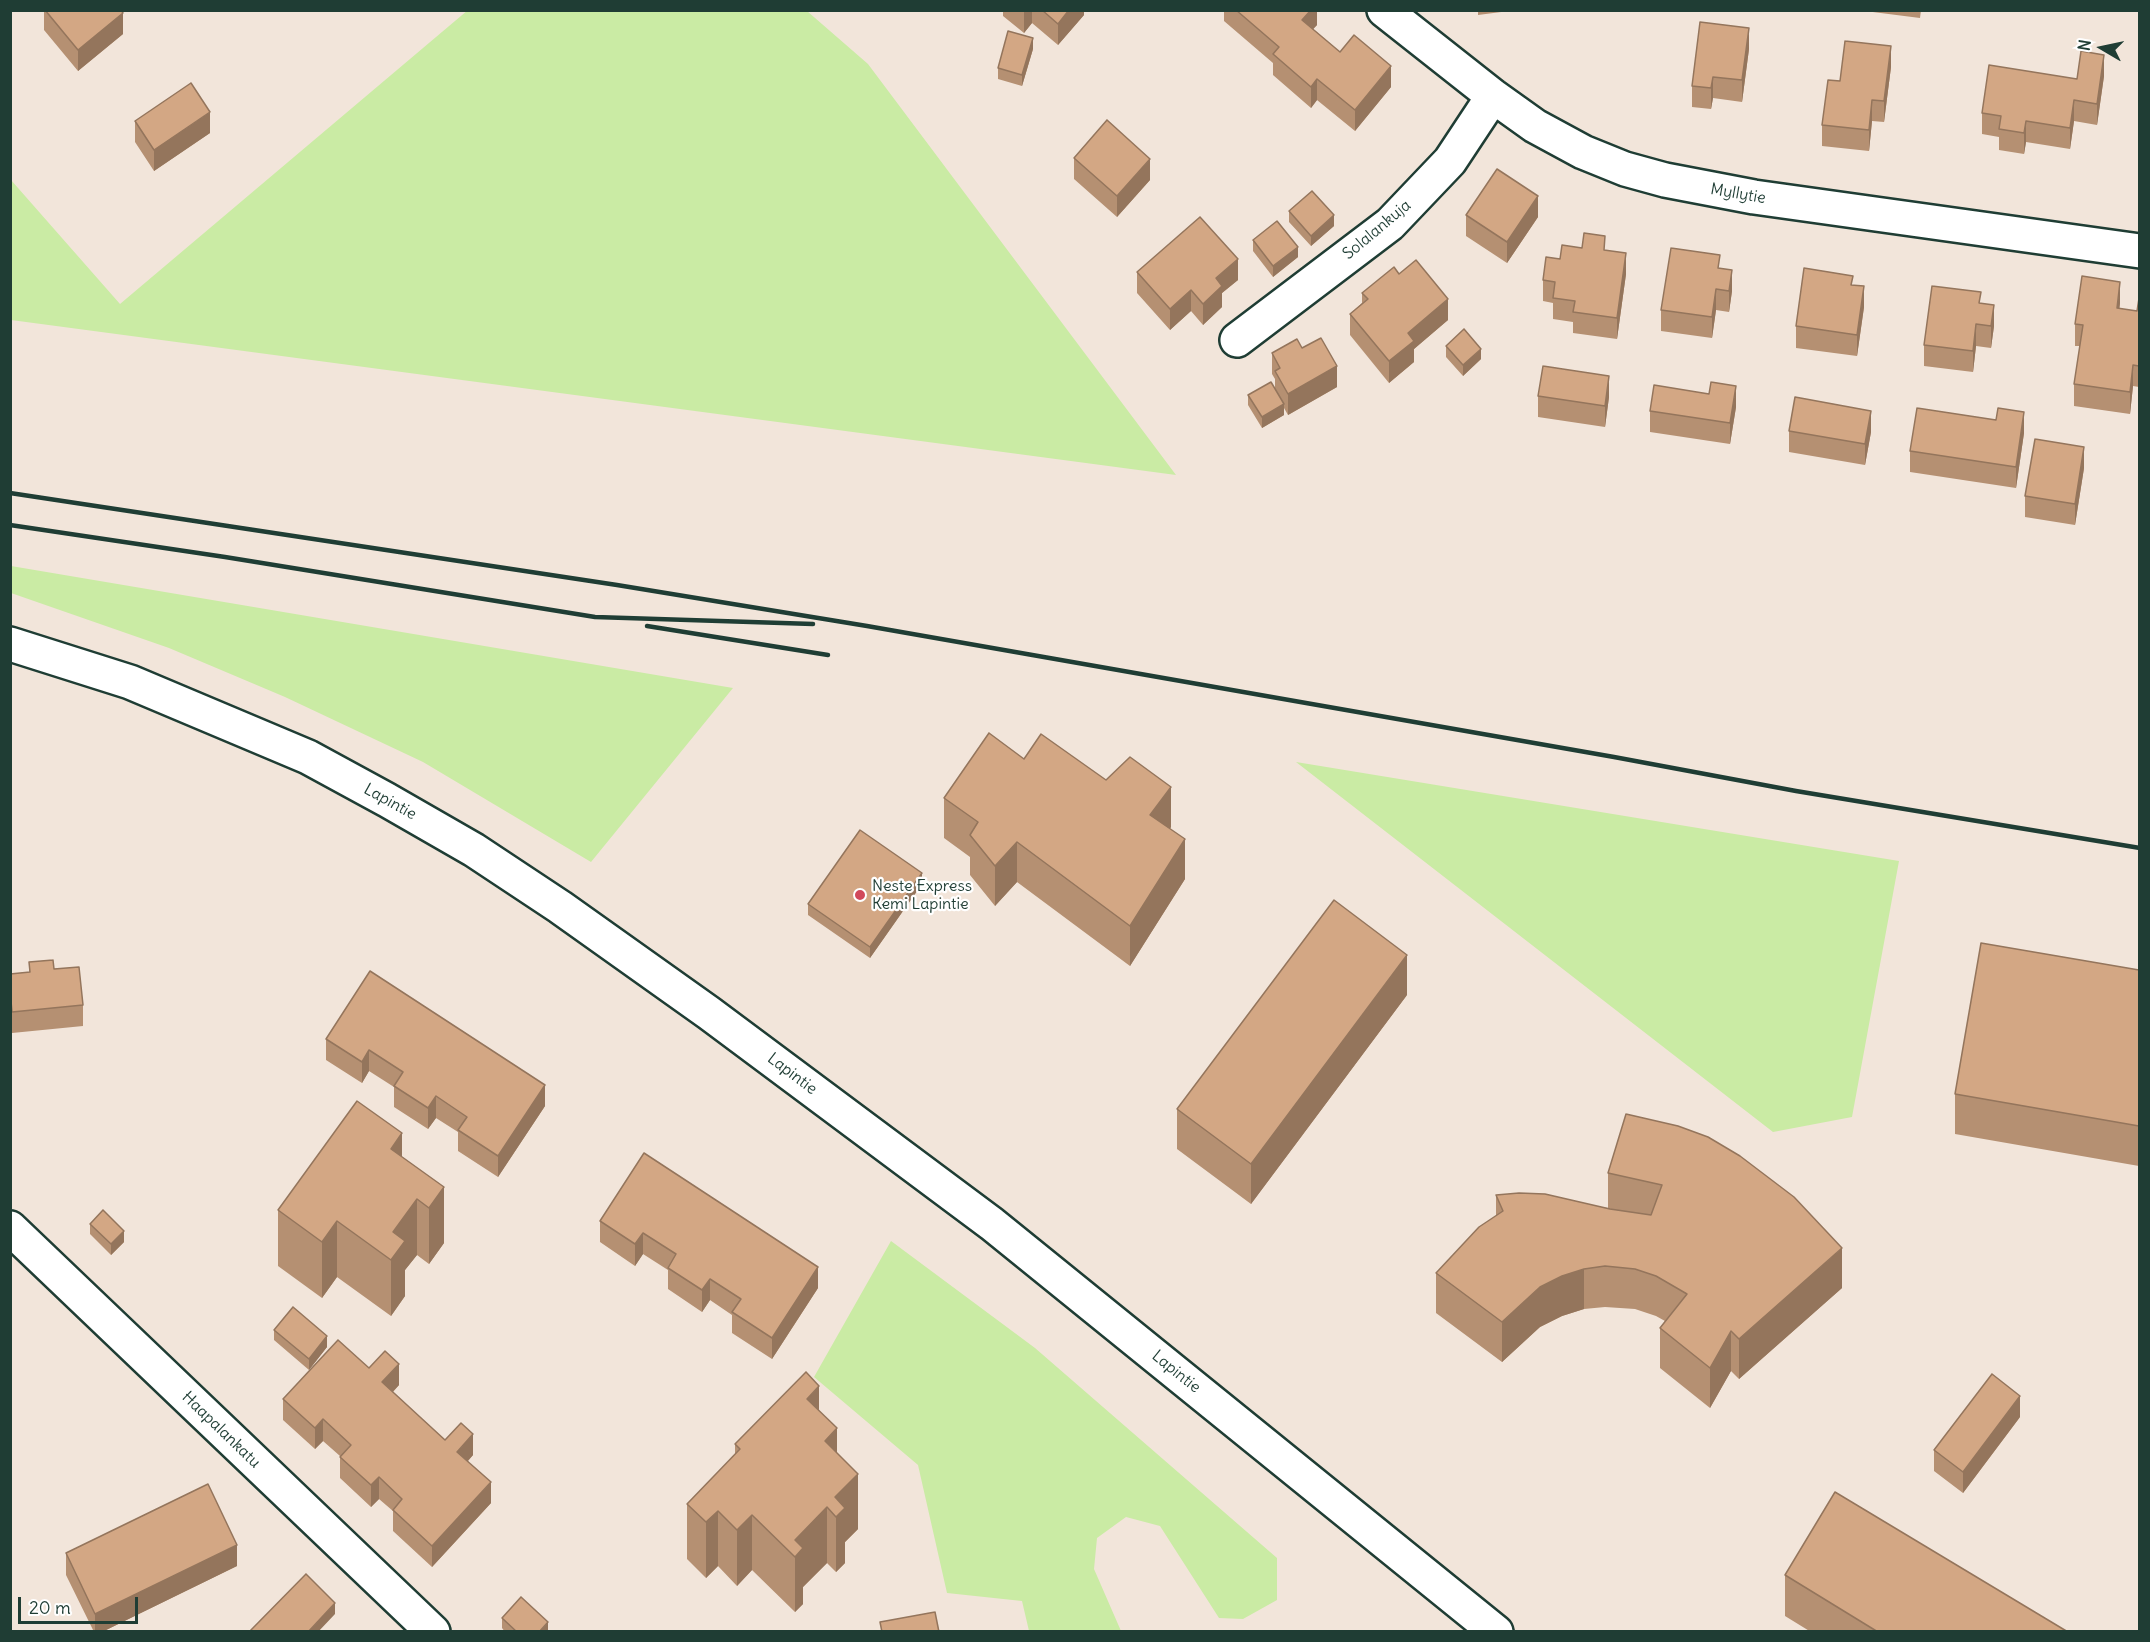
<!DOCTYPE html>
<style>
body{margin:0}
#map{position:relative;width:2150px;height:1642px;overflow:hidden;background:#f2e5da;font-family:Delius,sans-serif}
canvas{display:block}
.frame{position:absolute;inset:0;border:12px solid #1f3d34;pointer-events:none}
.north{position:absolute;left:2072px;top:18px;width:60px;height:60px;-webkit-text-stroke:4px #fff;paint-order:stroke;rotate:279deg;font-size:16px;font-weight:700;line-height:24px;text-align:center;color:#1f3d34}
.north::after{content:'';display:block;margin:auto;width:21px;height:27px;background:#1f3d34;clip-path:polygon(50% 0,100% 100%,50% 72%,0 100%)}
.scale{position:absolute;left:18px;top:1597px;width:120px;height:27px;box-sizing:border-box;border:3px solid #1f3d34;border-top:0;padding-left:8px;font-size:18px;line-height:21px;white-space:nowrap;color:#1f3d34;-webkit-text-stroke:4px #fff;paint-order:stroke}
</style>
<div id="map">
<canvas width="2150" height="1642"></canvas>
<div class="frame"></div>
<div class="north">N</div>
<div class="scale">20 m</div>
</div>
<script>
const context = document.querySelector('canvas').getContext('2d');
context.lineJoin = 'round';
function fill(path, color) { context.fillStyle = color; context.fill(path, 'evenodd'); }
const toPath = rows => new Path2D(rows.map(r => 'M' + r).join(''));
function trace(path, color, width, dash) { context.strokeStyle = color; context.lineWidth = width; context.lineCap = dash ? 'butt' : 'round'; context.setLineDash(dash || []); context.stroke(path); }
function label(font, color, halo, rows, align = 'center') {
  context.font = font + ' Delius,sans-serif'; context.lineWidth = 4.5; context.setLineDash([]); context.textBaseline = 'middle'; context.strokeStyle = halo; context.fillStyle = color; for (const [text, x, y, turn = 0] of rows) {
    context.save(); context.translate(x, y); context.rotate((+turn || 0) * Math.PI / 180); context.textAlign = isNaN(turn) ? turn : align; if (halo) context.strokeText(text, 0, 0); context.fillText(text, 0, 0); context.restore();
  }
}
fill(toPath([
 [468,10,807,11,868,64,1176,475,11,320,11,180,120,304],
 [11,566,733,688,591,862,423,762,285,697,169,648,11,593],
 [1296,762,1899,861,1852,1117,1773,1132],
 [891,1241,1035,1348,1277,1558,1277,1600,1243,1619,1219,1618,1160,1526,1126,1517,1097,1538,1094,1569,1121,1631,1029,1631,1022,1601,947,1593,918,1465,814,1377]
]), '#caeba4');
const street = toPath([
 [1384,10,1493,96,1535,126,1583,152,1625,169,1665,180,1754,197,2140,251],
 [1237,340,1390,224,1450,161,1493,96],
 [10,1228,433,1632]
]);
const secondary = toPath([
 [10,644,130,682,308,757,387,800,474,850,560,907,709,1013,992,1224,1496,1632]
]);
trace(street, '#1f3d34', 38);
trace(secondary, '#1f3d34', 38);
trace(street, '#fff', 33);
trace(secondary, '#fff', 33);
trace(toPath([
 [10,493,617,585,867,626,1614,757,1796,791,2140,848],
 [10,525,225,557,595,617,813,624],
 [647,626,828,655]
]), '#1f3d34', 4.5);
fill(toPath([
 [44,10,121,10,123,34,78,71,44,30],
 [1003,10,1084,10,1084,15,1058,45,1032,23,1024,33,1003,16],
 [1224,10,1317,10,1317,25,1313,29,1340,52,1391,87,1355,131,1317,100,1311,108,1273,75,1273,63,1224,21],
 [1478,10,1509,10,1509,11,1478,15],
 [1857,10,1921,10,1920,18],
 [1033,49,1022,86,998,79,998,68],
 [1749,49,1742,102,1713,98,1711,109,1692,107,1692,86],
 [1891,67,1884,122,1872,121,1869,151,1822,146,1822,125,1840,81],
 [2104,76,2097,125,2074,121,2070,149,2026,142,2024,154,1999,150,1999,137,1982,134,1982,113,2077,79],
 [135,121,210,133,154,171,135,142],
 [1074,158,1150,180,1117,217,1074,179],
 [1289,211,1334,226,1311,246,1289,222],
 [1466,215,1538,217,1507,263,1466,236],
 [1253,240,1298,257,1273,277,1253,251],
 [1582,248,1605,250,1626,274,1617,339,1573,333,1573,322,1553,319,1553,303,1543,301,1543,280,1560,259],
 [1720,268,1732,291,1729,312,1716,310,1712,338,1661,331,1661,310],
 [1137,272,1238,280,1222,293,1222,307,1203,325,1191,311,1170,330,1137,293],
 [1399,274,1448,320,1414,349,1414,362,1389,383,1350,335,1350,314,1362,303,1362,293],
 [2139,298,2139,387,2133,386,2130,414,2074,406,2074,384,2080,346,2075,346,2075,324,2120,303,2119,309,2137,311],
 [1981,304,1994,326,1991,348,1976,346,1973,372,1924,366,1924,345],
 [1864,307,1857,356,1796,348,1796,326],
 [1446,346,1481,359,1463,376,1446,357],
 [1302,348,1337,387,1288,415,1284,408,1284,415,1262,428,1248,405,1248,395,1275,388,1275,379,1272,374,1272,353],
 [1538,396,1609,397,1605,427,1538,417],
 [1736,407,1730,444,1650,432,1650,411],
 [1789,431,1871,432,1865,465,1789,452],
 [2024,433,2016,488,1910,472,1910,451],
 [2084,468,2075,525,2025,517,2025,496],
 [1024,759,1171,827,1170,829,1185,879,1130,966,1017,882,995,906,970,875,970,857,944,838,944,798],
 [922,884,870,958,808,915,808,904],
 [29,962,54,969,83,1005,83,1026,12,1033,10,1012,10,974,29,972],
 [2139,970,2139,1166,1955,1134,1955,1094],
 [370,971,545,1106,498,1177,458,1151,458,1132,436,1118,428,1129,394,1107,394,1087,369,1071,362,1083,326,1060,326,1039],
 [1407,995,1251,1204,1177,1149,1177,1109],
 [1626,1114,1842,1288,1739,1379,1731,1371,1710,1408,1660,1368,1660,1328,1665,1321,1656,1316,1635,1309,1605,1307,1584,1309,1562,1316,1540,1327,1502,1362,1436,1313,1436,1273,1496,1216,1496,1195,1608,1208,1608,1173],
 [644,1153,818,1288,772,1359,732,1333,732,1315,710,1300,702,1312,668,1289,668,1270,643,1254,635,1266,600,1242,600,1221],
 [402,1157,444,1187,444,1243,429,1264,417,1255,405,1270,405,1296,391,1316,337,1277,322,1298,278,1266,278,1210],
 [90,1224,124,1242,111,1255,90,1234],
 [274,1330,327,1347,309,1370,274,1340],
 [369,1368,399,1385,393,1392,445,1440,473,1455,468,1461,491,1503,432,1567,393,1531,393,1511,379,1499,371,1507,340,1478,340,1456,323,1441,315,1449,283,1420,283,1399],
 [819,1411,837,1453,858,1529,845,1542,845,1563,836,1572,827,1563,803,1587,803,1604,795,1612,752,1570,737,1586,718,1566,706,1578,687,1559,687,1504,735,1455,735,1444],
 [2020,1417,1963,1493,1934,1471,1934,1450],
 [66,1553,237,1566,102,1632,94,1632,66,1575],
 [1785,1575,2068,1632,1811,1632,1785,1616],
 [502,1618,548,1632,505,1632,502,1628]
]), '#b59072');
fill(toPath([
 [1025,10,1032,10,1032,23,1024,33,1024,12],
 [1069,10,1084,10,1084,15,1058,45,1058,24],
 [1311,10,1317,10,1317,25,1302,41,1302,20],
 [123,13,123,34,78,71,78,50],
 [1749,28,1749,49,1742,102,1742,80],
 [1033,38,1033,49,1022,86,1022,75],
 [1891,46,1891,67,1884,122,1884,101],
 [2104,55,2104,76,2097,125,2097,104],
 [1391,66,1391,87,1355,131,1355,110],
 [1713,77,1713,98,1711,109,1711,88],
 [1317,79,1317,100,1311,108,1311,87],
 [1872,100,1872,121,1869,151,1869,130],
 [2074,100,2074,121,2070,149,2070,128],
 [210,112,210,133,154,171,154,150],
 [2026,121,2026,142,2024,154,2024,133],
 [1150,159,1150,180,1117,217,1117,196],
 [1538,196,1538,217,1507,263,1507,242],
 [1334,215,1334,226,1311,246,1311,236],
 [1298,247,1298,257,1273,277,1273,266],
 [1626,253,1626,274,1617,339,1617,318],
 [1238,259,1238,280,1222,293,1222,307,1203,325,1203,304,1216,278],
 [1732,270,1732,291,1729,312,1729,291],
 [2120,282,2120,303,2117,329,2117,308],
 [1864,286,1864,307,1857,356,1857,335],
 [1716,289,1716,310,1712,338,1712,317],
 [1191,290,1191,311,1170,330,1170,309],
 [1448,299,1448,320,1414,349,1414,362,1389,383,1389,361,1408,333],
 [1994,305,1994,326,1991,348,1991,326],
 [1976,324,1976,346,1973,372,1973,351],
 [1481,349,1481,359,1463,376,1463,365],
 [2133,365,2133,386,2130,414,2130,392],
 [1337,366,1337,387,1288,415,1288,394],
 [1609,376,1609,397,1605,427,1605,406],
 [1736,386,1736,407,1730,444,1730,423],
 [1284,404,1284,415,1262,428,1262,417],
 [1871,411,1871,432,1865,465,1865,444],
 [2024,412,2024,433,2016,488,2016,467],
 [2084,447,2084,468,2075,525,2075,504],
 [1171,787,1171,827,1150,856,1150,815],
 [1185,839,1185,879,1130,966,1130,926],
 [1017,842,1017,882,995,906,995,866],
 [922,873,922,884,870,958,870,947],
 [1407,955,1407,995,1251,1204,1251,1164],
 [369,1050,369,1071,362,1083,362,1062],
 [545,1085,545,1106,498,1177,498,1156],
 [436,1096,436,1118,428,1129,428,1108],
 [402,1133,402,1189,391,1149],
 [444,1187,444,1243,429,1264,429,1208],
 [417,1199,417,1255,405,1270,405,1296,391,1316,391,1260,393,1232],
 [337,1221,337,1277,322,1298,322,1242],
 [124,1231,124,1242,111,1255,111,1244],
 [643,1233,643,1254,635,1266,635,1244],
 [1842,1248,1842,1288,1739,1379,1739,1339],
 [818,1267,818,1288,772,1359,772,1338],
 [1584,1269,1584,1309,1562,1316,1540,1327,1502,1362,1502,1322,1540,1287,1562,1276],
 [710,1279,710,1300,702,1312,702,1290],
 [1731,1331,1731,1371,1710,1408,1710,1368],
 [327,1336,327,1347,309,1370,309,1359],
 [399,1364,399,1385,382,1403,382,1382],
 [819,1386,819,1442,807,1399],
 [2020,1396,2020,1417,1963,1493,1963,1472],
 [323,1419,323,1441,315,1449,315,1428],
 [837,1428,837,1484,825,1441],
 [473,1434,473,1455,457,1473,457,1452],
 [858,1474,858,1529,845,1542,845,1563,836,1572,836,1517,835,1497],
 [379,1477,379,1499,371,1507,371,1485],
 [491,1482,491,1503,432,1567,432,1546],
 [827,1507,827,1563,803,1587,803,1604,795,1612,795,1540],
 [718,1511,718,1566,706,1578,706,1522],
 [752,1515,752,1570,737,1586,737,1530],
 [237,1545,237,1566,102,1632,95,1632,95,1614],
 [335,1603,335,1614,318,1632,308,1632],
 [548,1622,548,1632,539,1632]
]), '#94755c');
const building = toPath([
 [45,10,121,10,123,13,78,50,45,10],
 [1042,10,1069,10,1058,24,1042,10],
 [1236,10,1311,10,1302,20,1340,52,1354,35,1391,66,1355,110,1317,79,1311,87,1273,54,1279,47,1236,10],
 [1700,22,1749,28,1742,80,1713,77,1711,88,1692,86,1700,22],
 [1008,31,1033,38,1022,75,998,68,1008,31],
 [1845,41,1891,46,1884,101,1872,100,1869,130,1822,125,1828,80,1840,81,1845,41],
 [2081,51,2104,55,2097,104,2074,100,2070,128,2026,121,2024,133,1999,129,2001,116,1982,113,1989,65,2077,79,2081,51],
 [191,83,210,112,154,150,135,121,191,83],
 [1107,120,1150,159,1117,196,1074,158,1107,120],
 [1497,169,1538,196,1507,242,1466,215,1497,169],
 [1312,191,1334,215,1311,236,1289,211,1312,191],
 [1200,217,1238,259,1216,278,1222,286,1203,304,1191,290,1170,309,1137,272,1200,217],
 [1277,221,1298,247,1273,266,1253,240,1277,221],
 [1584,233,1605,236,1604,250,1626,253,1617,318,1573,312,1575,301,1553,298,1555,282,1543,280,1546,257,1560,259,1562,245,1582,248,1584,233],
 [1671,248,1720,255,1718,268,1732,270,1729,291,1716,289,1712,317,1661,310,1671,248],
 [1416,260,1448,299,1408,333,1414,341,1389,361,1350,314,1368,299,1362,293,1394,267,1399,274,1416,260],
 [1804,268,1853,276,1851,285,1864,286,1857,335,1796,326,1804,268],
 [2082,276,2120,282,2117,308,2137,311,2139,298,2139,366,2133,365,2130,392,2074,384,2083,325,2075,324,2082,276],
 [1932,286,1981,292,1979,303,1994,305,1991,326,1976,324,1973,351,1924,345,1932,286],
 [1464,329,1481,349,1463,365,1446,346,1464,329],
 [1321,338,1337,366,1288,394,1275,371,1280,368,1272,353,1297,339,1302,348,1321,338],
 [1543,366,1609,376,1605,406,1538,396,1543,366],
 [1271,382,1284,404,1262,417,1248,395,1271,382],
 [1711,382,1736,386,1730,423,1650,411,1654,385,1709,394,1711,382],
 [1795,397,1871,411,1865,444,1789,431,1795,397],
 [1917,408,1996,420,1998,408,2024,412,2016,467,1910,451,1917,408],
 [2035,439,2084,447,2075,504,2025,496,2035,439],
 [989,733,1024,759,1041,734,1106,780,1130,757,1171,787,1150,815,1185,839,1130,926,1017,842,995,866,970,835,978,822,944,798,989,733],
 [860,830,922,873,870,947,808,904,860,830],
 [1334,900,1407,955,1251,1164,1177,1109,1334,900],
 [1981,943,2139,970,2139,1126,1955,1094,1981,943],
 [53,960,54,969,79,967,83,1005,12,1012,10,990,10,974,30,972,29,962,53,960],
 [370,971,545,1085,498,1156,458,1130,467,1117,436,1096,428,1108,394,1086,403,1072,369,1050,362,1062,326,1039,370,971],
 [357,1101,402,1133,391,1149,444,1187,429,1208,417,1199,393,1232,405,1241,391,1260,337,1221,322,1242,278,1210,357,1101],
 [1626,1114,1678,1126,1708,1137,1740,1156,1794,1197,1842,1248,1739,1339,1731,1331,1710,1368,1660,1328,1687,1294,1656,1276,1635,1269,1605,1266,1584,1269,1562,1276,1540,1287,1502,1322,1436,1273,1479,1227,1503,1211,1496,1195,1519,1193,1545,1194,1610,1209,1651,1215,1662,1185,1608,1173,1626,1114],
 [644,1153,818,1267,772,1338,732,1312,741,1299,710,1279,702,1290,668,1268,676,1254,643,1233,635,1244,600,1221,644,1153],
 [103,1210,124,1231,111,1244,90,1224,103,1210],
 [293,1307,327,1336,309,1359,274,1330,293,1307],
 [338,1340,369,1368,385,1351,399,1364,382,1382,445,1440,461,1423,473,1434,457,1452,491,1482,432,1546,393,1510,402,1499,379,1477,371,1485,340,1457,351,1445,323,1419,315,1428,283,1399,338,1340],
 [806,1372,819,1386,807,1399,837,1428,825,1441,858,1474,835,1497,845,1508,836,1517,827,1507,795,1540,803,1548,795,1557,752,1515,737,1530,718,1511,706,1522,687,1504,740,1449,735,1444,806,1372],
 [1992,1374,2020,1396,1963,1472,1934,1450,1992,1374],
 [208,1484,237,1545,95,1614,66,1553,208,1484],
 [1835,1492,2068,1632,1878,1632,1785,1575,1835,1492],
 [306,1574,335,1603,308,1632,249,1632,306,1574],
 [521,1597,548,1622,539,1632,517,1632,502,1618,521,1597],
 [935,1612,939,1632,882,1632,880,1622,935,1612]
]);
fill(building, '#d3a784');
trace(building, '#94755c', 1.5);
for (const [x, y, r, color] of [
 [860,895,6,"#d1495b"]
]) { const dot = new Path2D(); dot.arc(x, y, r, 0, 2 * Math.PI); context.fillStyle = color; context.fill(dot); trace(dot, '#fff', 2); }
label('16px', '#1f3d34', '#fff', [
 ["Myllytie",1738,194,10],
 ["Solalankuja",1377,230,-40],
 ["Lapintie",390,802,29],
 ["Lapintie",792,1074,37],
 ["Lapintie",1176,1372,39],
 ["Haapalankatu",221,1430,44]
]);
label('16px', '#1f3d34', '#fff', [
 ["Neste Express",872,886],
 ["Kemi Lapintie",872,904]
], 'left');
</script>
